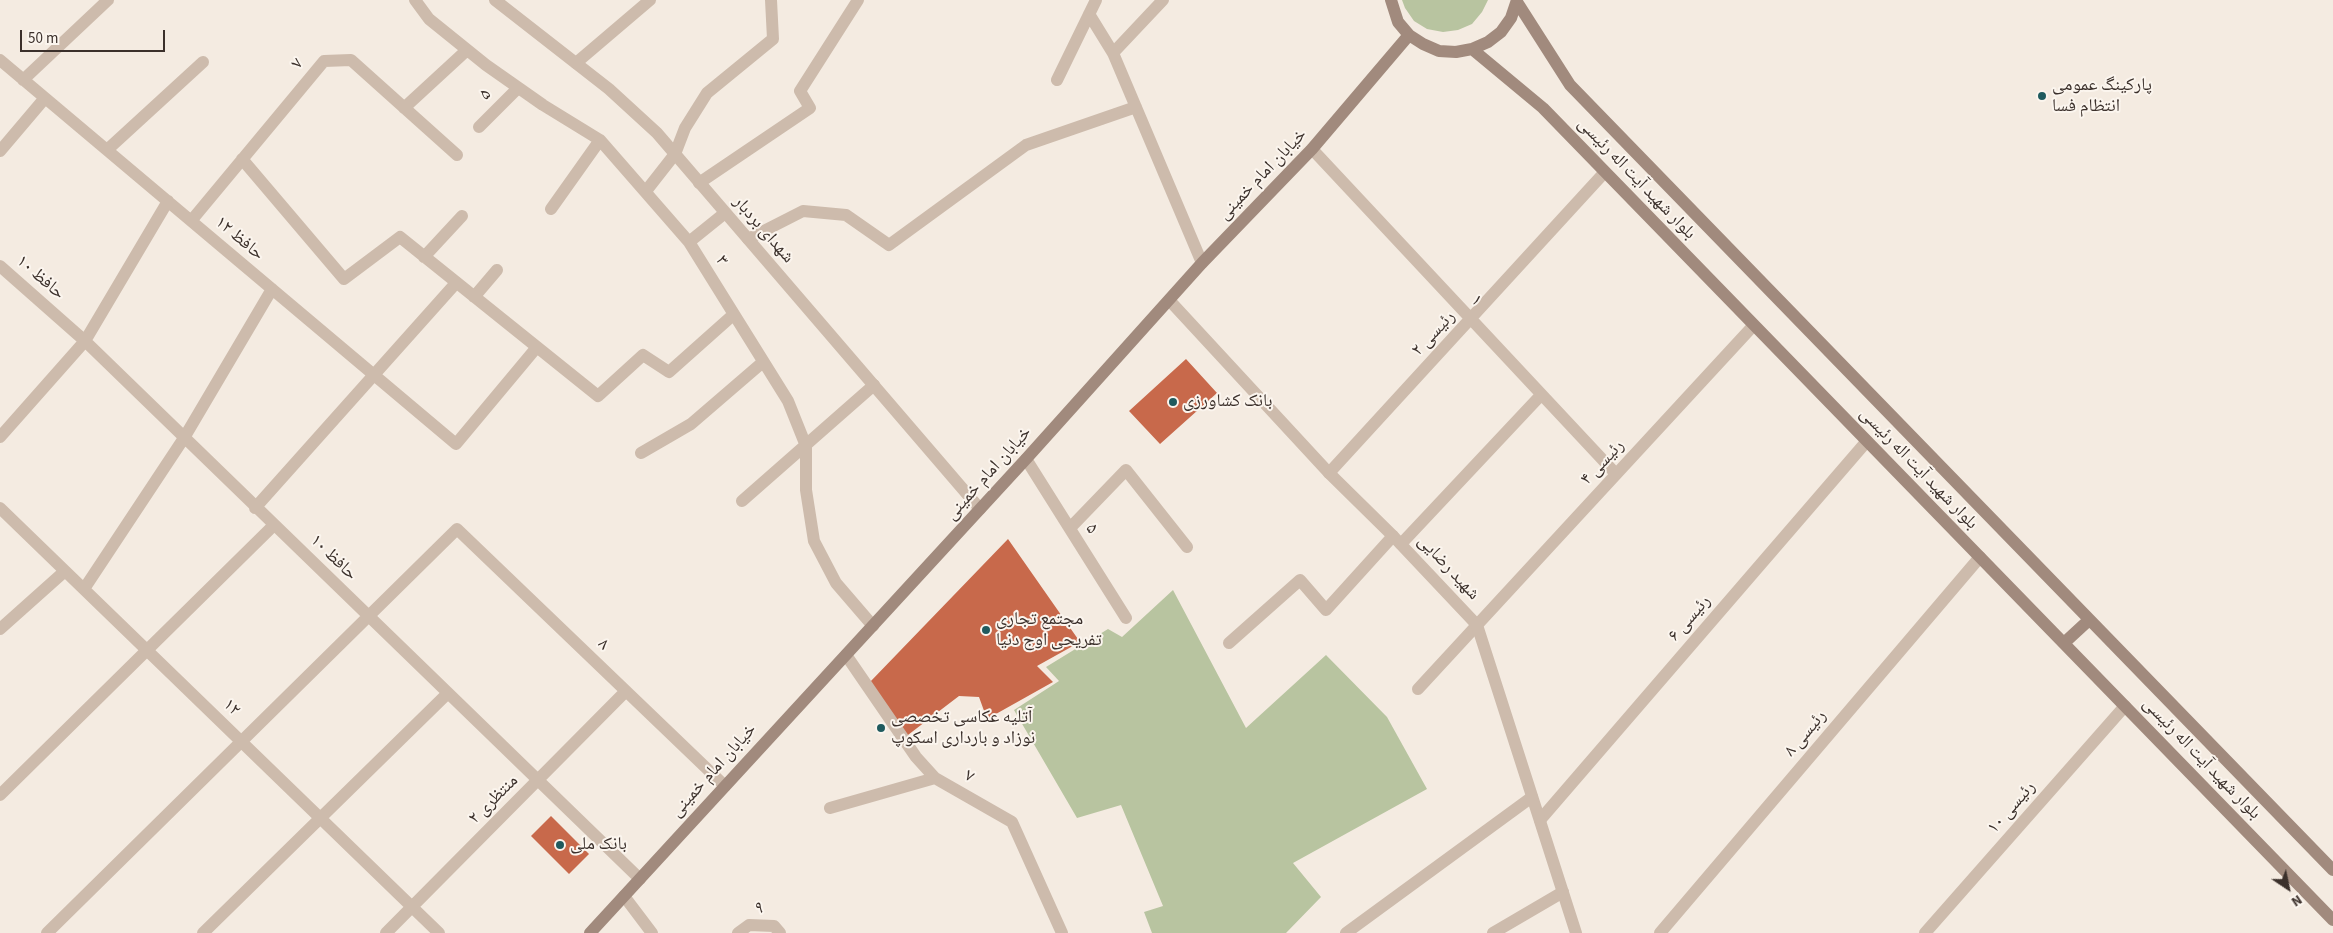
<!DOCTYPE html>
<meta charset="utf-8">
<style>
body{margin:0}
#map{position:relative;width:2333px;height:933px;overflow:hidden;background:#f4ebe1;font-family:"Source Sans 3",sans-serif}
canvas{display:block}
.north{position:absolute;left:2263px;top:863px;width:50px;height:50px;-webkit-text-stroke:4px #fbf5ee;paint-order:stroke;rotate:146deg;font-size:14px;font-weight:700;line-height:20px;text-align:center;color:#3b302b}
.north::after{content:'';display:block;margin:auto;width:18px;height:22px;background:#3b302b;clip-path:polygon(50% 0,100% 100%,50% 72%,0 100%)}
.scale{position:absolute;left:20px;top:30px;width:145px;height:22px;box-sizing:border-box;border:2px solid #3b302b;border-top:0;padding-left:6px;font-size:15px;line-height:18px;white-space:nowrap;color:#3b302b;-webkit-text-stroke:4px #fbf5ee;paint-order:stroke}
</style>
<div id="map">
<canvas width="2333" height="933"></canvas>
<div class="north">N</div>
<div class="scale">50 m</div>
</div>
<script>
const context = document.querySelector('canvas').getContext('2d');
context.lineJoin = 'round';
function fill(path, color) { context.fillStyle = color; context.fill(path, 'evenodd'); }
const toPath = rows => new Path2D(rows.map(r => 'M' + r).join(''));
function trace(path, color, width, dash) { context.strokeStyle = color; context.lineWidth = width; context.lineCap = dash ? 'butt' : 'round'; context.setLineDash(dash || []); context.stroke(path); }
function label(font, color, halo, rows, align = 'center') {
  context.font = font + ' "Source Sans 3","Noto Naskh Arabic",sans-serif'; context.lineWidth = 4; context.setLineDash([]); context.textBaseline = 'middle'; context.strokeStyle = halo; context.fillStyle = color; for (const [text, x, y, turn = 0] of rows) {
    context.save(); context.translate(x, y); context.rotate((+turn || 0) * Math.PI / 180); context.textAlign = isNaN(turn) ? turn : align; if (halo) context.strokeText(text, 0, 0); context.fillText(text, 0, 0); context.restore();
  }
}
fill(toPath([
 [1402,0,1488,0,1482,12,1472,24,1458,30,1443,32,1427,29,1414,21,1405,8],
 [1173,590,1246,728,1326,655,1387,717,1427,789,1293,863,1321,897,1286,933,1152,933,1144,912,1163,906,1121,805,1077,818,1014,710,1059,681,1046,667,1108,629,1122,637]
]), '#b8c4a0');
fill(toPath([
 [1186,359,1217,393,1160,444,1129,411],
 [1008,539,1080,642,1037,666,1053,682,987,719,979,697,959,696,904,738,870,682],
 [551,816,589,854,569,874,531,836]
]), '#c8694b');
trace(toPath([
 [415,0,429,19,486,65,543,105,600,140,689,242,788,401,806,446,806,490,814,541,836,583,873,626],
 [1089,14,1113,53,1202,263],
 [1113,53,1163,0],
 [0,60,456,444,537,347],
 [576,63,650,0],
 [23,80,108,0],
 [1057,80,1096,0],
 [404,108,467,50],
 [479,127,518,88],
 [1312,149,1616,474],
 [107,150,203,62],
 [0,151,45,98],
 [242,159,344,279,400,237,598,396,643,355,669,372,733,315],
 [699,183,810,108,800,91,858,0],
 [646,191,675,154,685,128,707,93,773,39,771,0],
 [551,209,600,140],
 [191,221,324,61,351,60,457,155],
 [748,239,803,211,846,215,889,245,1026,145,1136,107],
 [689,242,725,213],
 [424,257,462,216],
 [0,266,85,341,640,879],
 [474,297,497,270],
 [0,437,85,341,168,201],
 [641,453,691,424,763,362],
 [1026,459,1126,618],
 [1329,473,1604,173],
 [742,501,874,385],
 [0,508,439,933],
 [255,508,456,283],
 [1070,528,1126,470,1187,547],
 [1401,544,1541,395],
 [84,589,184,438,272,289],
 [0,629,65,571],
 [1229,643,1300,580,1326,610,1393,536],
 [846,655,916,757,935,778,1012,822,1062,933],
 [1418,689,1753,326],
 [0,795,274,525],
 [830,808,935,778],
 [1540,820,1867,441],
 [624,896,652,933],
 [47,933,457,529,725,786],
 [203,933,448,693],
 [386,933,626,691],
 [738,933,749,925,774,926,780,933],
 [1346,933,1532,797],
 [1493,933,1563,892],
 [1660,933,1980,557],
 [1925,933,2125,706]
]), '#cdbbac', 12);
trace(toPath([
 [495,0,609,89,657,133,980,509],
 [1170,301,1329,473,1393,536,1477,625,1576,933]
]), '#cdbbac', 12);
trace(toPath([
 [1391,0,1398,22,1409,35,1423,44,1439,51,1456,52,1472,49,1488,42,1501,32,1511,18,1517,0],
 [1517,2,1570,85,2333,870],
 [1472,49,1543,108,2333,920],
 [2064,643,2089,620],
 [590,933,1026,459,1202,263,1312,149,1409,35]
]), '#a18a7d', 12);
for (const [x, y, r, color] of [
 [2042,96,5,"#1f5a5e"],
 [1173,402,5,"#1f5a5e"],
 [986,630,5,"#1f5a5e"],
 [881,728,5,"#1f5a5e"],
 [560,845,5,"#1f5a5e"]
]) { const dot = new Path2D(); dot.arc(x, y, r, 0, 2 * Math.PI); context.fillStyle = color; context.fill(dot); trace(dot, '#fbf5ee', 2); }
label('18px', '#3b302b', '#fbf5ee', [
 ["۷",298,64,-50],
 ["۵",486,95,-46],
 ["خیابان امام خمینی",1263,175,-46],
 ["بلوار شهید آیت اله رئیسی",1636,179,46],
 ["شهدای بردبار",763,230,49],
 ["حافظ ۱۲",239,239,40],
 ["۳",721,261,59],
 ["حافظ ۱۰",40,278,41],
 ["۱",1476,301,47],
 ["رئیسی ۲",1434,334,-47],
 ["رئیسی ۴",1603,463,-47],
 ["بلوار شهید آیت اله رئیسی",1918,469,46],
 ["خیابان امام خمینی",989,474,-48],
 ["۵",1091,529,58],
 ["حافظ ۱۰",333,558,44],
 ["شهید رضایی",1448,568,47],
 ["رئیسی ۶",1690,619,-49],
 ["۸",603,645,44],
 ["۱۲",231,708,44],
 ["رئیسی ۸",1806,734,-50],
 ["بلوار شهید آیت اله رئیسی",2201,759,46],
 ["خیابان امام خمینی",714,771,-48],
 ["۷",969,777,29],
 ["منتظری ۲",494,800,-45],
 ["رئیسی ۱۰",2012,808,-49],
 ["۹",759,909,-3]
]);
label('18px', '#3b302b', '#fbf5ee', [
 ["پارکینگ عمومی",2052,86],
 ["انتظام فسا",2052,107],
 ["بانک کشاورزی",1183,402],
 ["مجتمع تجاری",996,620],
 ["تفریحی اوج دنیا",996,641],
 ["آتلیه عکاسی تخصصی",891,718],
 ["نوزاد و بارداری اسکوپ",891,739],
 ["بانک ملی",570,845]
], 'left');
</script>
